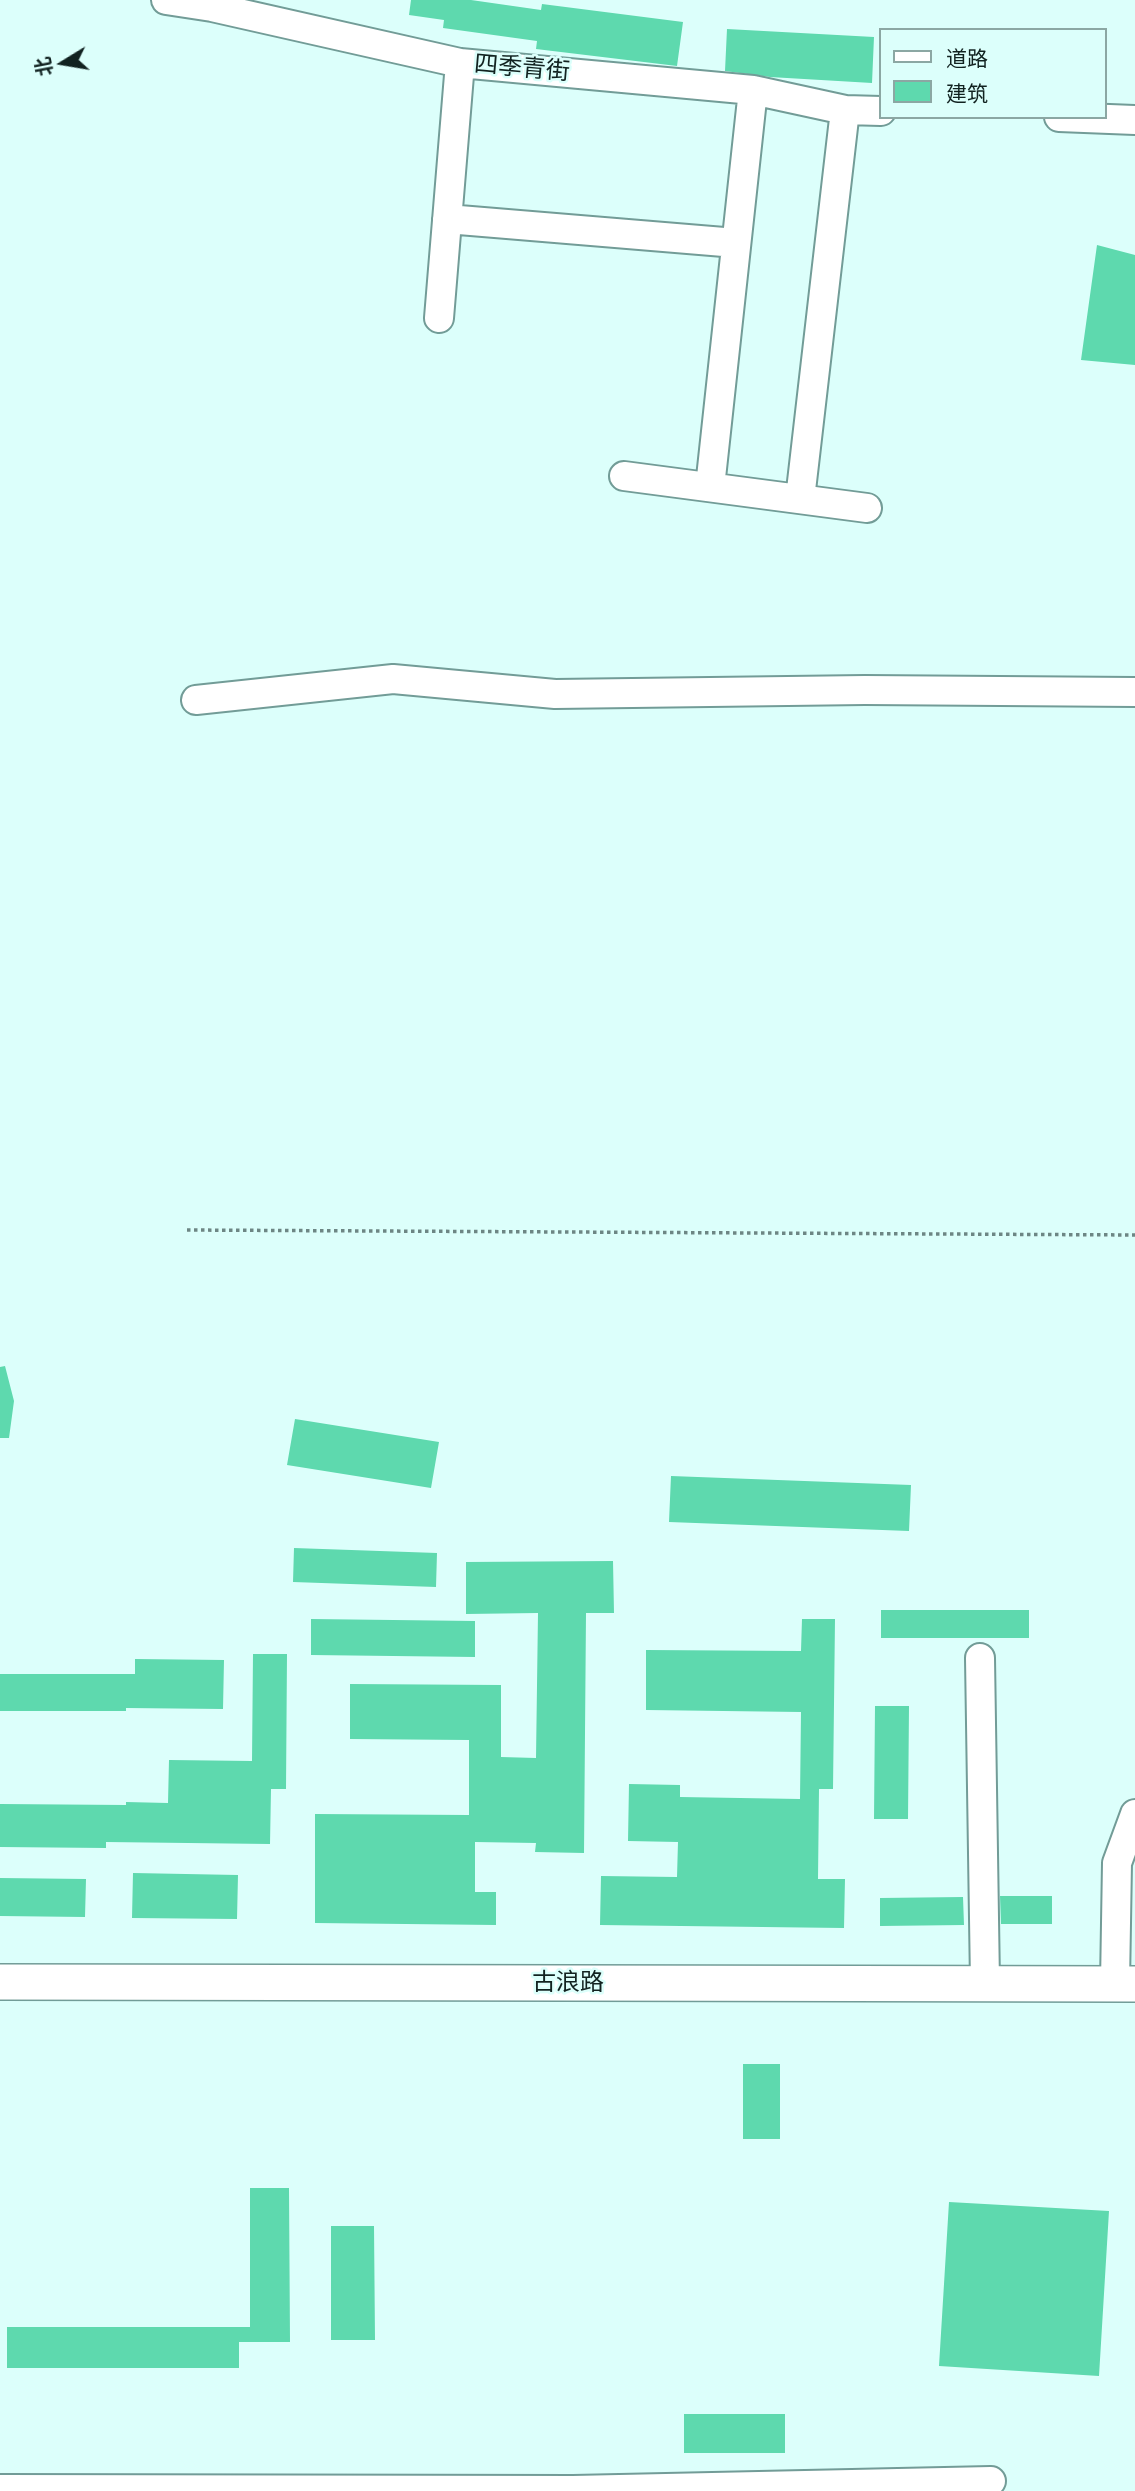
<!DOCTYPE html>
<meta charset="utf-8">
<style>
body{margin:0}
#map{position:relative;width:1135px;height:2491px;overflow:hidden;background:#dcfffb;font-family:"Playfair Display","Noto Sans SC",serif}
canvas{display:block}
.legend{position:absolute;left:879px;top:28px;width:228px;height:91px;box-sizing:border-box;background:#dcfffb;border:2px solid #8ba7a3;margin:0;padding:9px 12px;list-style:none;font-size:21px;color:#112220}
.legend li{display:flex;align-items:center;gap:14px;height:35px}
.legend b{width:35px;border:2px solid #8ba7a3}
.north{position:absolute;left:28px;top:28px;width:70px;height:70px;-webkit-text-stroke:5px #dcfffb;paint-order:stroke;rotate:259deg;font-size:19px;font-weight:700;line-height:28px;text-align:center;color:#112220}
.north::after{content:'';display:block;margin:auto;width:24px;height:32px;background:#112220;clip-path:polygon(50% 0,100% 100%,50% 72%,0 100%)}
</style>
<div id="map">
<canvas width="1135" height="2491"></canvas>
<ul class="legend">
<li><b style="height:9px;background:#fff"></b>道路</li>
<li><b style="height:19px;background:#5ed9ae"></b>建筑</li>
</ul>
<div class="north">北</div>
</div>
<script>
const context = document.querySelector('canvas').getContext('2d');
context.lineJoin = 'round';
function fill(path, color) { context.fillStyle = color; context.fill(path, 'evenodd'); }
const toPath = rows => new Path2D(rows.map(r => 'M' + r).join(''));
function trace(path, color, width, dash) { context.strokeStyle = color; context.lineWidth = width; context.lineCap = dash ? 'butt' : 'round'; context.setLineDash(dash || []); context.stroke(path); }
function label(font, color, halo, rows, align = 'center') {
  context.font = font + ' "Playfair Display","Noto Sans SC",serif'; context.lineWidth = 5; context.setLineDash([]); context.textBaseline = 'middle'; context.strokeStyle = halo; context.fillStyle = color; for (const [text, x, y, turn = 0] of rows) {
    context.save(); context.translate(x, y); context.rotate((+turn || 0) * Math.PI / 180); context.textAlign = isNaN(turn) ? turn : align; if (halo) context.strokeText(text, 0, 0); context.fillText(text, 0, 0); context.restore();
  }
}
fill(toPath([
 [411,0,471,0,541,10,542,4,683,22,677,66,536,49,537,41,443,28,444,20,409,15],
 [727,29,874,37,872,83,770,77,725,71],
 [1097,245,1135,255,1135,365,1081,360],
 [5,1366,14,1401,9,1438,0,1438,0,1367],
 [295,1419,439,1442,431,1488,287,1465],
 [671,1476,911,1485,909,1531,669,1522],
 [294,1548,437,1553,436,1587,293,1582],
 [613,1561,614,1613,586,1613,584,1853,535,1852,536,1843,475,1842,475,1892,496,1892,496,1925,315,1923,315,1814,469,1815,469,1740,350,1739,350,1684,501,1685,501,1757,536,1758,538,1613,466,1614,466,1562],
 [881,1610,1029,1610,1029,1638,881,1638],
 [311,1619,475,1621,475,1657,311,1655],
 [802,1619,835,1619,833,1789,819,1789,818,1879,845,1879,844,1928,600,1925,601,1876,677,1877,678,1842,628,1841,629,1784,680,1785,680,1797,800,1799,801,1712,646,1710,646,1650,801,1651],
 [253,1654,287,1654,286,1789,271,1789,270,1844,106,1842,106,1848,0,1847,0,1804,126,1805,126,1802,168,1803,169,1760,252,1761],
 [135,1659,224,1660,223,1709,126,1708,126,1711,0,1711,0,1674,135,1674],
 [875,1706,909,1706,908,1819,874,1819],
 [133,1873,238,1875,237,1919,132,1918],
 [0,1878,86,1879,85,1917,0,1916],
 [1000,1896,1052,1896,1052,1924,1001,1924],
 [963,1897,964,1925,880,1926,880,1898],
 [743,2064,780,2064,780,2139,743,2139],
 [250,2188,289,2188,290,2342,239,2342,239,2368,7,2368,7,2327,250,2327],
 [949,2202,1109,2211,1099,2376,939,2366],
 [331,2226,374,2226,375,2340,331,2340],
 [684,2414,785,2414,785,2453,684,2453]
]), '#5ed9ae');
const minor = toPath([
 [166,0,212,7,460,63,753,90,845,110,881,111],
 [1059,117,1135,120],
 [447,219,736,243],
 [439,318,460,63],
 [624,476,867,508],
 [710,487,753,90],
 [800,499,845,110],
 [196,700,393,679,555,694,865,690,1135,692],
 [980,1658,985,1983],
 [1115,1983,1117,1863,1135,1814],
 [0,2489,573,2490,991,2481]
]);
const major = toPath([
 [0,1982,1135,1984]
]);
trace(minor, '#729c97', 32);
trace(major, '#729c97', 38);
trace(toPath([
 [187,1230,1135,1235]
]), '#6d8684', 3.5, [3.5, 3.5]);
trace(minor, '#fff', 28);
trace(major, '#fff', 35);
label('24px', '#112220', '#dcfffb', [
 ["四季青街",522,68,5],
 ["古浪路",568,1983]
]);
</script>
